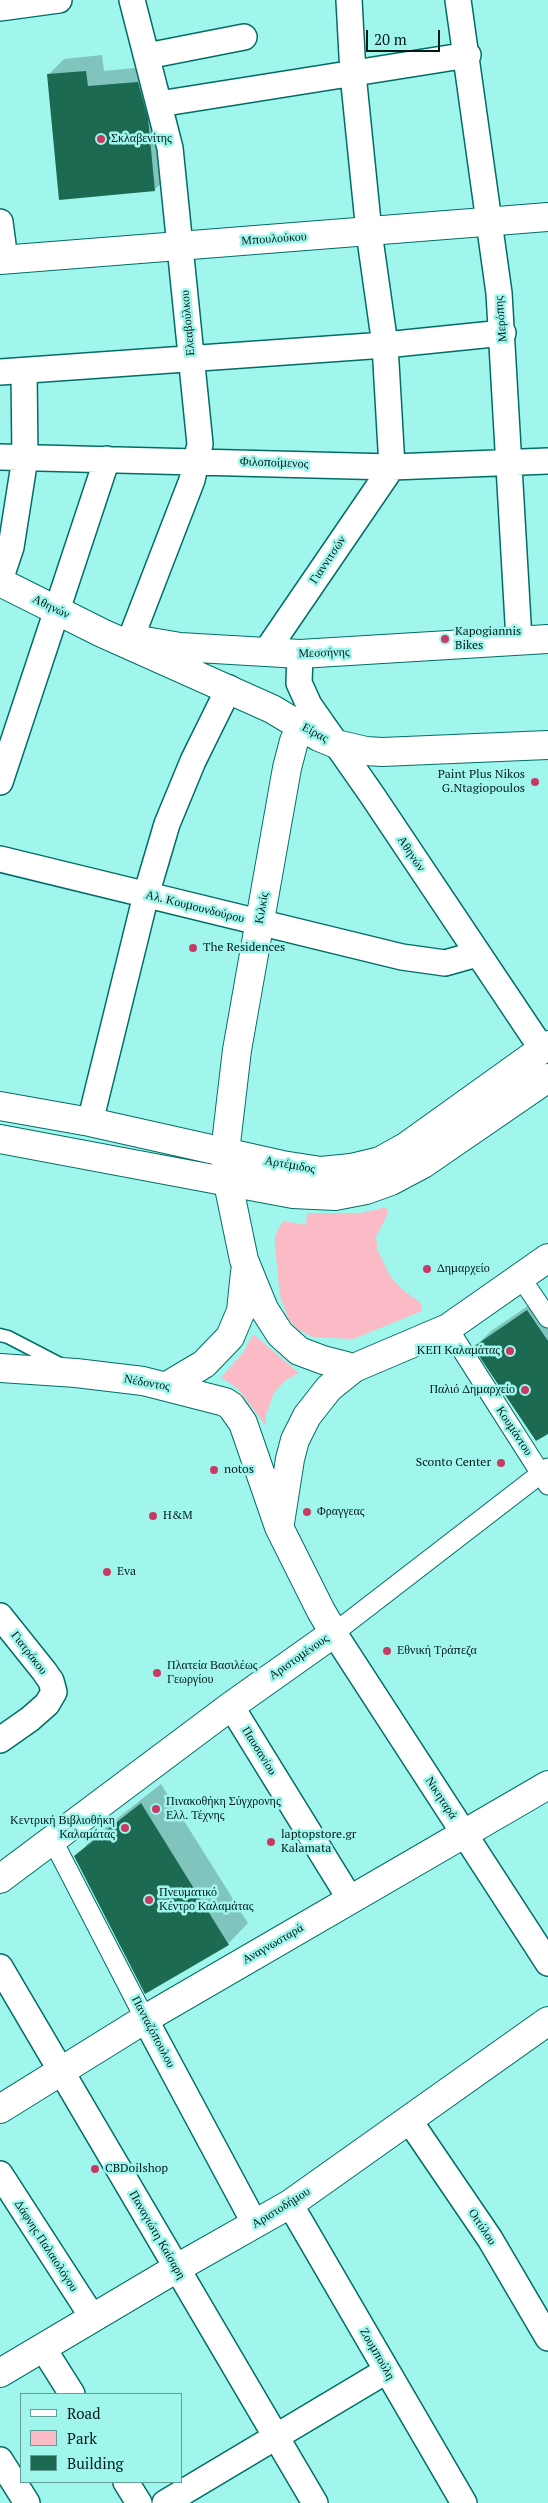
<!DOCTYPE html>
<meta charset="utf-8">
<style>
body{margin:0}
#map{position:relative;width:548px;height:2503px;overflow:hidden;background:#a0f6ed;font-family:"PT Serif",serif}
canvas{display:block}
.legend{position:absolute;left:20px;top:2393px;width:162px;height:90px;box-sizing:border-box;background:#a0f6ed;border:1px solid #609e98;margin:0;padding:6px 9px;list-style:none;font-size:15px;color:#001a18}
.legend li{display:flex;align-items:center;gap:10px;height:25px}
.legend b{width:25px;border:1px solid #609e98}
.scale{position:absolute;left:366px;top:30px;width:74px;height:22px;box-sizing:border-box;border:2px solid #001a18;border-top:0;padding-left:6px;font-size:15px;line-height:18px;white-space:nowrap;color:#001a18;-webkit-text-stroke:4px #a0f6ed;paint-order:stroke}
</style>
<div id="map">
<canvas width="548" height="2503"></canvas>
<ul class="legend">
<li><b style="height:6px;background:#fff"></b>Road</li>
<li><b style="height:14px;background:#fbbbc6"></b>Park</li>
<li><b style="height:14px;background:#1d6a52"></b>Building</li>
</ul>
<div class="scale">20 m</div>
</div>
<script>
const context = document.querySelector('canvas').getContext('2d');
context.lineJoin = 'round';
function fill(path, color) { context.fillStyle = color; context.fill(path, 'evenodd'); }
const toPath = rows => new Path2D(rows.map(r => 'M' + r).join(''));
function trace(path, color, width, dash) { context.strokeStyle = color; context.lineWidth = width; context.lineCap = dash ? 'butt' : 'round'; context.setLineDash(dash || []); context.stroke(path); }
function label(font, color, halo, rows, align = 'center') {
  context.font = font + ' "PT Serif",serif'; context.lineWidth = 5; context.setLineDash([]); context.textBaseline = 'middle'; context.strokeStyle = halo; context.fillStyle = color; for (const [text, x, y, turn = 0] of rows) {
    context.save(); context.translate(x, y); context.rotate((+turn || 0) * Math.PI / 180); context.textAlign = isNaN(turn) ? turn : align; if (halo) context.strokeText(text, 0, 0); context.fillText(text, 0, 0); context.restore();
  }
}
fill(toPath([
 [386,1207,388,1213,376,1237,378,1251,390,1276,403,1290,421,1303,422,1311,353,1339,313,1337,297,1329,288,1318,280,1296,275,1246,275,1236,280,1226,284,1221,306,1225,307,1213,361,1213],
 [253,1334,299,1373,286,1380,274,1393,266,1415,266,1426,238,1389,221,1377,243,1353]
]), '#fbbbc6');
fill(toPath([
 [102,55,104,71,154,66,171,174,154,190,48,75,64,59],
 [544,1295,548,1301,548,1432,475,1347,491,1331],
 [161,1784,248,1923,228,1944,75,1857,95,1836]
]), '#0003');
fill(toPath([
 [86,71,88,86,138,82,148,118,155,191,59,200,47,74],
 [527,1310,548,1341,548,1434,536,1441,473,1347],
 [141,1803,229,1945,145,1994,74,1856]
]), '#1d6a52');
const service = toPath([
 [0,1335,8,1337,60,1364]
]);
const pedestrian = toPath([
 [521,1278,548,1318],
 [448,1328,548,1485],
 [334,1633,548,1468],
 [52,1839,145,2019]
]);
const minor = toPath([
 [458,0,499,293,519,640],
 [0,8,59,0],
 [147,56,244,37],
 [159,104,468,55],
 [0,222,5,260],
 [0,372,385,345,503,333],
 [0,457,392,467,548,461],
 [0,580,11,547,25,458,24,371],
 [131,638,192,480,200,444,170,148,132,0],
 [265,653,392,467,385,345,369,232,353,74,349,0],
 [300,654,299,683,309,705,372,795,542,1049],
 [0,782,107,459],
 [0,859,402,957,445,963,477,954],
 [90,1122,146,895,167,824,193,761,229,688],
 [0,1616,44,1671,51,1681,54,1692,47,1704,30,1719,0,1740],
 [334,1633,548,1963],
 [231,1706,350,1899],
 [0,1967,315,2503],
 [145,2019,255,2224],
 [409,2120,490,2239,548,2338],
 [0,2174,93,2318],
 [290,2204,464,2503],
 [43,2348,72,2394],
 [0,2460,27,2503],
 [126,2482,139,2503],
 [165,2503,386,2371]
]);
const tertiary = toPath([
 [0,260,548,217],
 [301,726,294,741,287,768,237,1050,225,1152,228,1183,244,1260,264,1309,280,1334,299,1351,323,1360,354,1368],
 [0,1368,76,1373,143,1381,225,1402,231,1406,243,1423,279,1527,321,1611,334,1633,231,1706,0,1879],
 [167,1386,204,1364,230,1337,241,1311,245,1272],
 [280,1523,290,1459,295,1440,307,1416,329,1388,354,1368,448,1328,548,1258],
 [0,2109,145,2019,548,1785],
 [0,2373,177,2268,290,2204,548,2021]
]);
const secondary = toPath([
 [0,582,102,633,272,709,319,737,336,744,366,751,382,752,548,745],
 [145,641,180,647,300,654,548,639]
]);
const primary = toPath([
 [0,1106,90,1122,282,1165,321,1171,351,1168,380,1161,407,1146,548,1045],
 [0,1139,293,1194,335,1196,366,1190,391,1181,423,1164,548,1078]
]);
trace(service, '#006d66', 15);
trace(pedestrian, '#006d66', 21);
trace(minor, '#006d66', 28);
trace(tertiary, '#006d66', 30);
trace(secondary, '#006d66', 30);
trace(primary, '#006d66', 30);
trace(service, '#fff', 12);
trace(pedestrian, '#fff', 19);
trace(minor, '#fff', 25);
trace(tertiary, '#fff', 28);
trace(secondary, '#fff', 28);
trace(primary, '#fff', 28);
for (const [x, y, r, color] of [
 [101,139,5,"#c83a64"],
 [445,639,5,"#c83a64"],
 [535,782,5,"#c83a64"],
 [193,948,5,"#c83a64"],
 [427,1269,5,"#c83a64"],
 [510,1351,5,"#c83a64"],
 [525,1390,5,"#c83a64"],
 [501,1463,5,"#c83a64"],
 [214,1470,5,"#c83a64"],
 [307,1512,5,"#c83a64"],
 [153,1516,5,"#c83a64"],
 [107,1572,5,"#c83a64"],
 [387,1651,5,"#c83a64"],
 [157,1673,5,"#c83a64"],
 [156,1809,5,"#c83a64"],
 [125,1828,5,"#c83a64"],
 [271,1842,5,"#c83a64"],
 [149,1900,5,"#c83a64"],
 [95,2169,5,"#c83a64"]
]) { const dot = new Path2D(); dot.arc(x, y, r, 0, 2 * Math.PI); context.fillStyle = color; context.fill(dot); trace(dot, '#a0f6ed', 2); }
label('12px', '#001a18', '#a0f6ed', [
 ["Σκλαβενίτης",111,139],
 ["Kapogiannis",455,632],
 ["Bikes",455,646],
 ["Paint Plus Nikos",525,775,"right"],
 ["G.Ntagiopoulos",525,789,"right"],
 ["The Residences",203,948],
 ["Δημαρχείο",437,1269],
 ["ΚΕΠ Καλαμάτας",500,1351,"right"],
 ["Παλιό Δημαρχείο",515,1390,"right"],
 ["Sconto Center",491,1463,"right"],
 ["notos",224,1470],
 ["Φραγγεας",317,1512],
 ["H&M",163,1516],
 ["Eva",117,1572],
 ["Εθνική Τράπεζα",397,1651],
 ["Πλατεία Βασιλέως",167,1666],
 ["Γεωργίου",167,1680],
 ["Πινακοθήκη Σύγχρονης",166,1802],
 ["Ελλ. Τέχνης",166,1816],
 ["Κεντρική Βιβλιοθήκη",115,1821,"right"],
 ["Καλαμάτας",115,1835,"right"],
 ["laptopstore.gr",281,1835],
 ["Kalamata",281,1849],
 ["Πνευματικό",159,1893],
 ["Κέντρο Καλαμάτας",159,1907],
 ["CBDoilshop",105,2169]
], 'left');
label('12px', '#001a18', '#a0f6ed', [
 ["Μπουλούκου",274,239,-4],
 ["Μερόπης",501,319,-95],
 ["Ελεαβούλκου",188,323,-95],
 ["Φιλοποίμενος",274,463,2],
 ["Γιαννιτσών",328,560,-56],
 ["Αθηνών",51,607,26],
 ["Μεσσήνης",324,653,-2],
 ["Είρας",315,733,28],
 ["Αθηνών",411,854,56],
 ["Αλ. Κουμουνδούρου",195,907,14],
 ["Κιλκίς",262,908,-80],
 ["Αρτέμιδος",290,1165,10],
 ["Νέδοντος",147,1383,10],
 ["Κουμάντου",514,1431,57],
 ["Γιατράκου",29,1653,52],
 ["Αριστομένους",299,1657,-35],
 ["Παυσανίου",259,1751,58],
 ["Νικηταρά",441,1798,57],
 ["Αναγνωσταρά",273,1944,-30],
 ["Πανταζόπουλου",153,2032,62],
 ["Αριστοδήμου",281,2208,-32],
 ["Οιτύλου",482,2227,57],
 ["Παναγιώτη Καίσαρη",157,2235,60],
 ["Δάφνης Παλαιολόγου",46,2246,57],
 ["Ζουμπούλη",377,2354,60]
]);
</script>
